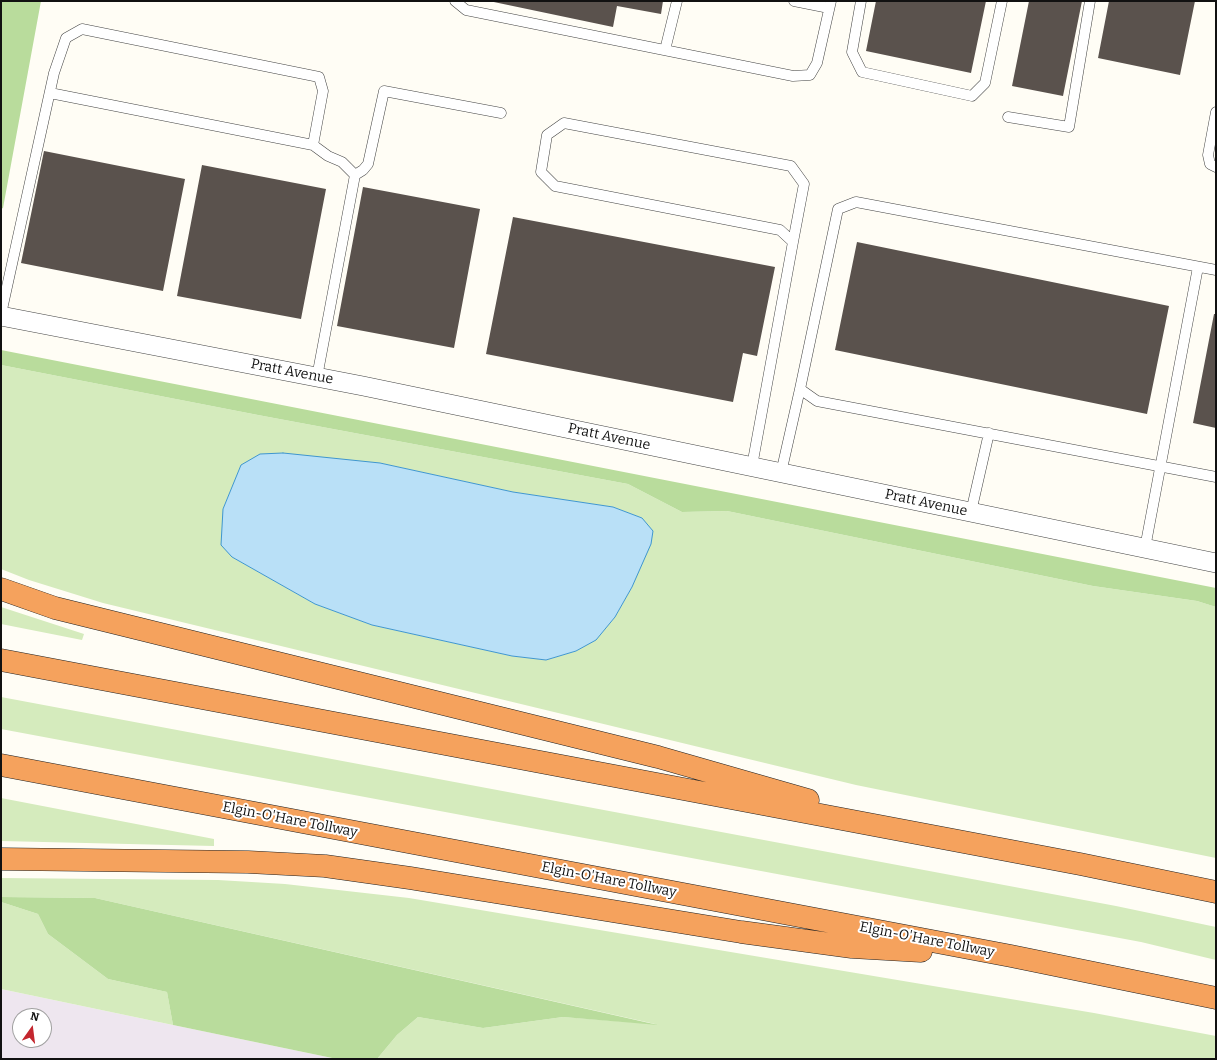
<!DOCTYPE html>
<style>
body{margin:0}
#map{position:relative;width:1217px;height:1060px;overflow:hidden;background:#fffdf5;font-family:Bitter,serif}
canvas{display:block}
.frame{position:absolute;inset:0;border:2px solid #111;pointer-events:none}
.north{position:absolute;left:12px;top:1008px;width:40px;height:40px;box-sizing:border-box;background:#fff;border:1px solid #a0a0a0;border-radius:50%;rotate:14deg;font-size:11px;font-weight:700;line-height:16px;text-align:center;color:#111}
.north::after{content:'';display:block;margin:auto;width:14px;height:18px;background:#c4262e;clip-path:polygon(50% 0,100% 100%,50% 72%,0 100%)}
</style>
<div id="map">
<canvas width="1217" height="1060"></canvas>
<div class="frame"></div>
<div class="north">N</div>
</div>
<script>
const context = document.querySelector('canvas').getContext('2d');
context.lineJoin = 'round';
function fill(path, color) { context.fillStyle = color; context.fill(path, 'evenodd'); }
const toPath = rows => new Path2D(rows.map(r => 'M' + r).join(''));
function trace(path, color, width, dash) { context.strokeStyle = color; context.lineWidth = width; context.lineCap = dash ? 'butt' : 'round'; context.setLineDash(dash || []); context.stroke(path); }
function label(font, color, halo, rows, align = 'center') {
  context.font = font + ' Bitter,serif'; context.lineWidth = 4; context.setLineDash([]); context.textBaseline = 'middle'; context.strokeStyle = halo; context.fillStyle = color; for (const [text, x, y, turn = 0] of rows) {
    context.save(); context.translate(x, y); context.rotate((+turn || 0) * Math.PI / 180); context.textAlign = isNaN(turn) ? turn : align; if (halo) context.strokeText(text, 0, 0); context.fillText(text, 0, 0); context.restore();
  }
}
fill(toPath([
 [1,989,173,1025,337,1059,1,1059],
 [20,1016,44,1016,44,1040,20,1040]
]), '#eee6ef');
fill(toPath([
 [1,365,258,415,628,484,682,512,727,511,1093,586,1197,601,1216,607,1216,858,856,785,103,603,29,580,1,569],
 [380,463,513,492,613,507,642,518,632,587,615,617,595,640,576,651,546,660,512,656,372,625,315,604,232,557,223,509,241,466],
 [1,607,84,634,82,640,1,624],
 [1,697,1116,906,1216,927,1216,960,1141,942,1,729],
 [1,798,214,839,214,846,1,841],
 [1,878,218,880,285,884,409,898,1094,1013,1216,1036,1216,1059,377,1059,397,1035,418,1017,483,1028,563,1017,655,1024,95,898,1,897],
 [1,902,38,914,48,934,108,979,167,992,173,1025,1,989]
]), '#d5ebbd');
fill(toPath([
 [1,1,41,1,3,208,1,209],
 [1,350,1216,588,1216,607,1197,601,1093,586,727,511,682,512,628,484,258,415,1,365],
 [1,897,95,898,658,1025,563,1017,483,1028,418,1017,397,1035,377,1059,337,1059,173,1025,167,992,108,979,48,934,38,914,1,902]
]), '#b9dc9c');
const water = toPath([
 [283,453,380,463,513,492,613,507,642,518,653,531,651,544,632,587,615,617,596,640,576,651,546,660,512,656,372,625,315,604,232,557,221,545,223,509,241,465,260,454,283,453]
]);
fill(water, '#b9e0f7');
trace(water, '#3f96cf', 1);
fill(toPath([
 [489,1,663,1,661,14,617,6,613,27],
 [876,1,986,1,971,73,866,51],
 [1029,1,1082,1,1063,96,1012,86],
 [1109,1,1195,1,1180,75,1098,58],
 [44,151,185,179,163,291,21,263],
 [202,165,326,189,301,319,177,296],
 [363,187,480,209,454,348,337,326],
 [513,217,775,267,757,356,743,353,733,402,486,354],
 [857,242,1169,306,1147,414,835,350],
 [1214,314,1216,314,1216,428,1193,423]
]), '#5a524d');
const lane = toPath([
 [455,1,466,10,793,76,810,75,817,63,831,1],
 [794,1,829,8],
 [861,1,852,52,862,72,972,96,985,83,1002,1],
 [665,50,677,1],
 [50,93,313,145],
 [1216,112,1208,155,1210,164,1216,167],
 [1008,117,1069,127,1090,1],
 [355,175,363,170,368,164,384,91,501,113],
 [1216,270,856,202,838,209,800,389,817,401,1216,477],
 [1,314,54,73,66,38,82,29,319,77,323,91,313,145,328,156,342,162,355,175,317,377],
 [752,466,793,242,804,184,791,166,564,123,547,135,541,172,555,186,780,230,793,242],
 [781,473,800,389],
 [971,512,989,433],
 [1145,548,1198,267]
]);
const street = toPath([
 [1,316,363,386,1216,563]
]);
const highway = toPath([
 [1,589,55,608,658,757,808,800],
 [1,660,1080,864,1216,892],
 [1,765,1011,956,1216,998],
 [1,859,248,862,325,866,410,878,741,932,852,947,921,951]
]);
trace(lane, '#444', 11);
trace(street, '#444', 20);
trace(highway, '#222', 23);
trace(lane, '#fff', 10);
trace(street, '#fff', 19);
trace(highway, '#f5a25d', 22);
label('14px', '#111', '#fff', [
 ["Pratt Avenue",292,372,11],
 ["Pratt Avenue",609,437,12],
 ["Pratt Avenue",926,503,12],
 ["Elgin-O'Hare Tollway",290,820,11],
 ["Elgin-O'Hare Tollway",609,880,11],
 ["Elgin-O'Hare Tollway",927,940,11]
]);
</script>
